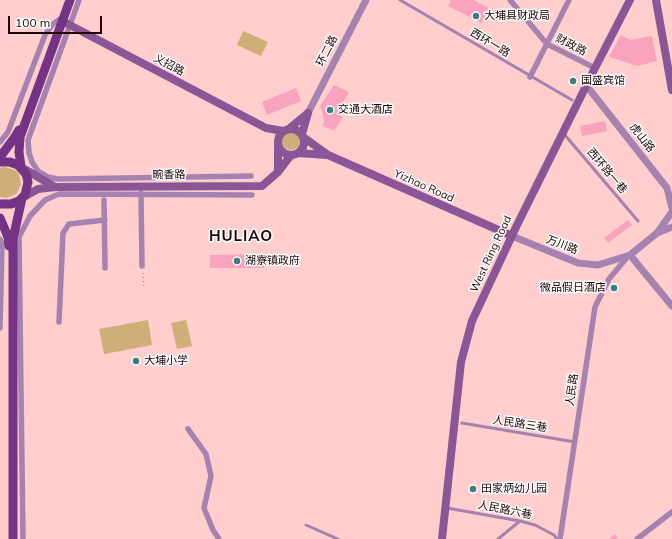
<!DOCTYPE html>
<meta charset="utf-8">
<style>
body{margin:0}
#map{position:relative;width:672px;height:539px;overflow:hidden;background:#ffcecd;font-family:Mulish,sans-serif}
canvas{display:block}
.scale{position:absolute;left:8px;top:16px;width:94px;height:18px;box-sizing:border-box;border:2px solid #1e0406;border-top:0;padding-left:5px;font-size:12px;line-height:14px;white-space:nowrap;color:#1e0406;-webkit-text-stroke:3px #fcfdfc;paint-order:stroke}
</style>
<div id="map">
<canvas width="672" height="539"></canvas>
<div class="scale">100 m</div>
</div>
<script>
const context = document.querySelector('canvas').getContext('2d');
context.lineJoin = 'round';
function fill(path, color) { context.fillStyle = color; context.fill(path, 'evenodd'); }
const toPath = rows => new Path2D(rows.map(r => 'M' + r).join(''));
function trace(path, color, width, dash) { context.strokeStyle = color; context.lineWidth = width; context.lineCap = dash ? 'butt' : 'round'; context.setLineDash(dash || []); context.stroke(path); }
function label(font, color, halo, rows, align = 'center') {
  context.font = font + ' Mulish,"Noto Sans SC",sans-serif'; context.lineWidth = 3; context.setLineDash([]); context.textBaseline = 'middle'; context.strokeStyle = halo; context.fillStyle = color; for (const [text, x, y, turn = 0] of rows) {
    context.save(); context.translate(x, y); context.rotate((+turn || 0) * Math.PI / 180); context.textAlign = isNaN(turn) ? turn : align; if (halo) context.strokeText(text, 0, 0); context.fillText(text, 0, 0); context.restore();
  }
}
fill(toPath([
 [243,31,268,42,261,56,237,45],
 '282 141a9 9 0 1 1 18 0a9 9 0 1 1-18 0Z',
 [5,167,15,170,19,174,21,185,16,194,6,198,0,197,0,168],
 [148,320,152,345,104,354,99,329],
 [186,320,192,346,177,349,171,323]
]), '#d0ae77');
fill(toPath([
 [451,0,473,0,489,8,482,23,448,6],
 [621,35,630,40,652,36,657,61,638,66,609,57],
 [334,85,349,92,337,113,343,117,334,131,323,126,324,121,323,114,320,106],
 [296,88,301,101,267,115,262,102],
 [605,121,607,131,582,136,580,126],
 [628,220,632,225,608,243,604,238],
 [264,254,264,268,210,268,210,255],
 [615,534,618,539,609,539]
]), '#faa3bf');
trace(toPath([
 [143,273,144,287]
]), '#906b6b', 1, [1, 3]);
trace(toPath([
 [400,0,572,100],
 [564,134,638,221],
 [462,423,575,442],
 [447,508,520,521,535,525,554,535,557,539],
 [306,525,338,539],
 [498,539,520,521]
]), '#a582af', 3);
trace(toPath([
 [79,0,28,140,29,153,32,162,38,171,48,177,58,179,251,176],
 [510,0,547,44,595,68],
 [530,77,569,0],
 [0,142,8,132,45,35,53,24,60,19],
 [141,193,142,266],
 [104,200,105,268],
 [0,239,2,244,0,328],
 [59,322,63,233,69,224,105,220],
 [188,429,206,454,211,476,204,508,213,530,219,539],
 [23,539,19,237,30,216,45,200,59,194,252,195],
 [560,539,595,307,609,279,629,255],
 [637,539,672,512]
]), '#a582af', 5.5);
trace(toPath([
 [586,85,667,188,672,208],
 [308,113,366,0],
 [657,233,672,212],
 [512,236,578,263,598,265,630,255,657,233,672,227],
 [630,255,672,306]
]), '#a582af', 7);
trace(toPath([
 [656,0,672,90],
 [62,21,266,128,283,131],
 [290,128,308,113],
 '278 142a13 13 0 1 1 26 0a13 13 0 1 1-26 0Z',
 [302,134,308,113],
 [303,137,328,155,512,236],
 [298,153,327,155],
 [21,167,55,187],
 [278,172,278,146],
 [22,198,38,189,55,187,262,186,278,172,291,155],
 [442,539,461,362,472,321,517,225,595,68,630,0]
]), '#8a5697', 8);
trace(toPath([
 [0,157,15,137,19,130],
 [0,162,10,162,18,165,26,174,28,182,25,195,19,201,11,204,0,204],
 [21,167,19,152,20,137,70,0],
 [0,218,8,237,9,246],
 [13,539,13,239,22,198]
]), '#753385', 9);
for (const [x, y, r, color] of [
 [476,16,4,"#377f83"],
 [573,81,4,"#377f83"],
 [330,110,4,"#377f83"],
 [237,261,4,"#377f83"],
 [614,288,4,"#377f83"],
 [136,361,4,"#377f83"],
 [473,489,4,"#377f83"]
]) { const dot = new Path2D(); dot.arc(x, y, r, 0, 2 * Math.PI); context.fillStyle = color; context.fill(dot); trace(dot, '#fcfdfc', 1.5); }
label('11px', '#1e0406', '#fcfdfc', [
 ["大埔县财政局",484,16],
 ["国盛宾馆",581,81],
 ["交通大酒店",338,110],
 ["湖寮镇政府",245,261],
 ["微品假日酒店",606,288,"right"],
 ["大埔小学",144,361],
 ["田家炳幼儿园",481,489]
], 'left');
label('11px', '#1e0406', '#fcfdfc', [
 ["西环一路",490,43,31],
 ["财政路",571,45,27],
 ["环二路",327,51,-63],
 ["义招路",169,65,28],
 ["虎山路",642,138,52],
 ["西环路一巷",607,171,50],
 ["畹香路",169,175,-1],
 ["Yizhao Road",424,186,24],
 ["万川路",562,245,21],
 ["West Ring Road",491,254,-65],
 ["人民路",572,390,-82],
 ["人民路三巷",520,424,9],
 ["人民路六巷",505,510,11]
]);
context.letterSpacing = '1px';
label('bold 15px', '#1e0406', '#fcfdfc', [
 ["HULIAO",241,236]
]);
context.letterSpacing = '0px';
</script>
